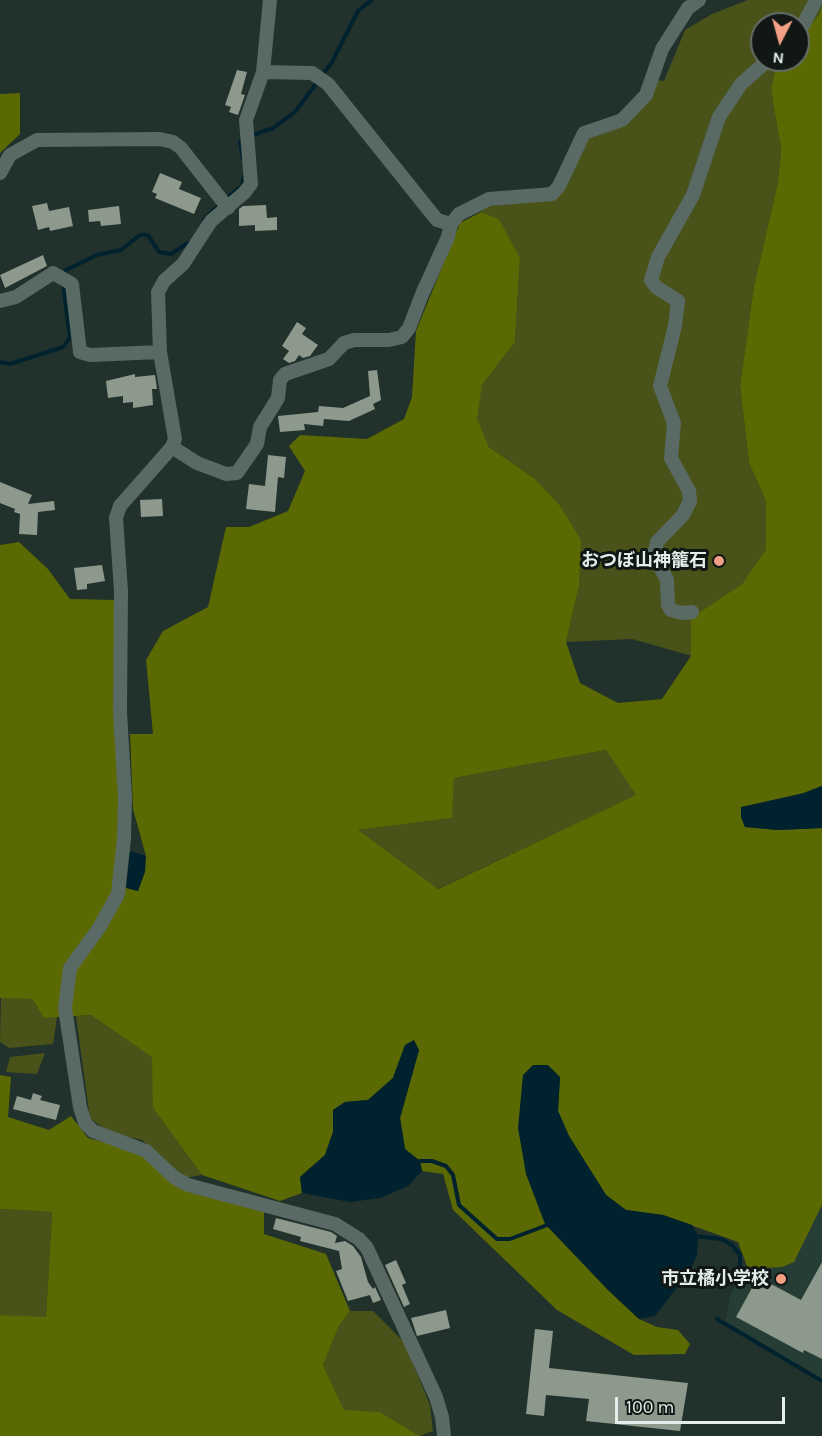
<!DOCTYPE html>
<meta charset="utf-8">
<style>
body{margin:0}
#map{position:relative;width:822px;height:1436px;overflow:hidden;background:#21312b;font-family:Karla,sans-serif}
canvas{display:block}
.north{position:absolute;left:750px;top:12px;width:60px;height:60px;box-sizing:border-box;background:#101714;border:2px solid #646d69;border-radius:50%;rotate:186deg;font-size:16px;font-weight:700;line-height:24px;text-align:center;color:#e3ede9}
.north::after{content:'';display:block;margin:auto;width:21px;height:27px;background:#f39f84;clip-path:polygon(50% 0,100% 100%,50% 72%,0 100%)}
.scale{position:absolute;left:615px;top:1397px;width:170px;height:27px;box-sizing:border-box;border:3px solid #e3ede9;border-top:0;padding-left:8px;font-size:18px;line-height:21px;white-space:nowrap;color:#e3ede9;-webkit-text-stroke:4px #101714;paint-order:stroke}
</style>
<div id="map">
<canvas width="822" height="1436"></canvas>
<div class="north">N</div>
<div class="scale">100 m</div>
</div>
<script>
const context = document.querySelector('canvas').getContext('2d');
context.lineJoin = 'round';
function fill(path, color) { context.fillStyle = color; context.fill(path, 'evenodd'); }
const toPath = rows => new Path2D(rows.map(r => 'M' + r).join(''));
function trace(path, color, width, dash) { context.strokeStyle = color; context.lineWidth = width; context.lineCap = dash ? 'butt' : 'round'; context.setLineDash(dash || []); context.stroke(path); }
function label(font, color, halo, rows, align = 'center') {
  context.font = font + ' Karla,"Noto Sans JP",sans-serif'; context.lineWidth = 6; context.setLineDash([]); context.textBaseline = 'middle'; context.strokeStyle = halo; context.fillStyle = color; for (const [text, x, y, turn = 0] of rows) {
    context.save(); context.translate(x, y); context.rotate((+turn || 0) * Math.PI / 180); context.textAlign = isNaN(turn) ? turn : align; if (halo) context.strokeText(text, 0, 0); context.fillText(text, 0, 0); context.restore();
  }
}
fill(toPath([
 [822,1198,822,1379,725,1322,731,1292,750,1265]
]), '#253d35');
fill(toPath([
 [748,0,822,0,819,13,804,34,798,24,762,24,762,60,780,60,771,90,781,149,778,182,754,286,740,385,749,463,766,501,766,549,742,584,691,618,692,656,632,639,566,642,579,586,534,478,489,447,476,419,482,385,515,342,520,259,499,219,481,212,482,207,552,199,589,135,623,125,657,80,664,81,685,30,712,14],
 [606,750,637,795,437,889,357,830,451,818,454,778],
 [1,997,32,999,44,1018,57,1017,53,1044,9,1048,0,1042],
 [91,1015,153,1057,153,1108,202,1175,184,1178,142,1140,109,1133,90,1118,76,1016],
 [45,1053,37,1074,6,1072,10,1057],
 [0,1209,52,1212,46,1318,0,1315],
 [350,1311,373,1311,404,1342,430,1405,433,1431,420,1436,380,1412,344,1411,323,1365,339,1326]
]), '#495319');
fill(toPath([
 [822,4,822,786,741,817,745,827,778,830,822,828,822,1205,794,1262,782,1267,748,1269,738,1242,663,1215,626,1210,606,1195,569,1136,558,1111,560,1077,533,1065,607,1289,639,1319,657,1327,678,1330,690,1344,685,1354,634,1355,557,1310,453,1210,443,1174,422,1171,420,1161,405,1149,400,1118,419,1050,405,1045,393,1078,368,1100,345,1102,333,1110,333,1132,325,1155,300,1177,302,1193,280,1201,202,1175,153,1108,152,1057,91,1015,44,1018,32,999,0,998,0,545,19,542,48,569,70,599,116,600,121,799,115,884,138,891,146,856,133,809,130,734,153,734,146,660,163,631,208,607,226,527,249,527,288,511,305,471,289,446,300,435,367,439,404,419,412,397,416,331,460,223,481,212,499,219,520,258,515,342,482,385,477,419,489,447,534,478,560,506,581,540,579,586,566,642,580,683,618,703,662,699,691,656,691,618,742,584,766,549,766,501,749,463,740,385,754,286,778,182,781,149,771,90,777,62,780,60,798,60,798,40,819,14],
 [606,750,636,795,438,889,358,830,452,818,454,778],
 [20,93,20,134,0,153,0,94],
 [0,1075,11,1077,8,1117,49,1130,71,1116,88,1138,136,1150,180,1187,264,1211,264,1234,326,1254,350,1311,339,1326,323,1365,344,1410,380,1412,420,1436,0,1436,0,1315,46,1317,52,1212,0,1209]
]), '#5b6902');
fill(toPath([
 [822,786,822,828,778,830,745,827,741,817,741,807,804,793],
 [130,851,146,856,145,872,138,891,126,888],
 [414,1040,419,1050,400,1118,405,1149,420,1161,422,1171,408,1186,380,1198,350,1202,302,1193,300,1177,325,1155,333,1132,333,1110,345,1102,368,1100,393,1078,405,1045],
 [533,1065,548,1065,560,1077,558,1111,569,1136,606,1195,626,1210,663,1215,692,1225,698,1235,697,1255,691,1269,655,1316,639,1319,607,1289,545,1224,526,1174,518,1128,523,1075]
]), '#00222e');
trace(toPath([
 [250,136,273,128,295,112,332,62,358,11,372,0],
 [243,159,240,142,244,140],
 [226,199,242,186,245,173],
 [204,220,220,204],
 [65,275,66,270,97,255,121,250,140,235,148,235,159,252,171,254,188,243],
 [0,362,10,364,63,347,70,338,63,282],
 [420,1161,432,1161,446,1166,453,1175,459,1205,497,1239,510,1239,550,1224],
 [695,1236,721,1239,732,1245,740,1255,740,1265,736,1276],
 [717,1319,822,1381]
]), '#00222e', 4);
fill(toPath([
 [237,70,247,72,241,94,245,95,238,115,229,112,231,107,225,105],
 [160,173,182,182,179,189,201,198,194,214,155,198,157,194,152,192],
 [47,203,49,211,69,207,73,226,50,231,49,227,38,230,32,206],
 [266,205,267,218,277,217,277,230,255,231,255,225,239,226,239,209,243,206],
 [119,206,121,224,101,226,100,221,89,222,88,210],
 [43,255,47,266,5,288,0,275],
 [297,322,306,328,302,334,318,345,310,356,303,358,299,355,295,361,289,363,283,359,289,351,282,346],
 [377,370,381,400,373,404,375,409,349,421,324,419,323,426,304,424,305,430,280,432,278,416,318,412,319,406,343,408,370,396,368,371],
 [135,374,135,377,155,375,157,389,152,389,153,405,133,408,133,402,123,403,123,396,108,398,106,381],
 [268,455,286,457,284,478,278,477,275,512,246,509,249,484,265,486],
 [0,482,32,495,28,504,54,501,55,510,38,512,37,535,19,534,20,514,14,512,15,509,0,503],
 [162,499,163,516,141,517,140,500],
 [102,565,105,581,87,584,87,589,77,590,74,568],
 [33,1093,42,1096,40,1100,60,1105,56,1120,13,1109,17,1096,31,1100],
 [276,1218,331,1232,337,1236,335,1243,345,1241,353,1246,361,1257,368,1282,373,1289,375,1287,381,1300,373,1303,370,1295,348,1301,336,1271,342,1269,339,1251,300,1241,301,1237,273,1229],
 [396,1260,406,1283,402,1285,410,1304,404,1307,385,1265],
 [822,1262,822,1359,804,1350,803,1353,736,1317,758,1277,801,1300],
 [446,1310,450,1328,417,1336,411,1318],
 [535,1329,553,1331,549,1368,688,1383,680,1431,586,1421,589,1399,546,1395,544,1416,526,1414]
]), '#8c998c');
trace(toPath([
 [270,0,263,72,246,120,251,184,244,193,211,221,183,264,164,281,158,292,160,352,175,439,172,447,120,506,116,518,121,591,120,712,125,798,124,838,118,894,99,928,70,968,65,1008,80,1107,85,1123,93,1131,146,1151,175,1178,188,1185,335,1224,359,1239,367,1248,436,1397,442,1417,444,1436],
 [798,35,816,0],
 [263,72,312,73,328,84,437,220,451,224],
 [0,173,10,155,37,140,160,139,173,142,181,148,228,208],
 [0,301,16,297,53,273,72,284,80,352,90,355,160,352],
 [172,447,197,463,226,474,237,473,257,444,260,427,278,398,280,380,285,374,329,359,344,343,354,340,389,340,402,337,409,328,423,292,448,237,451,224,459,214,489,199,552,194,559,186,584,133,622,120,646,95,662,49,688,8,699,0],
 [692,612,682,613,671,610,668,605,667,580,654,555,657,542,683,515,690,501,689,491,671,458,674,423,660,386,675,326,678,301,656,287,651,280,658,257,693,195,719,117,741,84,768,60]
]), '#596a64', 14);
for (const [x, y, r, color] of [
 [719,561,6,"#f39f84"],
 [781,1279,6,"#f39f84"]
]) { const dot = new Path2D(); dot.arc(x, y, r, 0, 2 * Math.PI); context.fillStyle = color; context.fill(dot); trace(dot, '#101714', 2); }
label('bold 18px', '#e3ede9', '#101714', [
 ["おつぼ山神籠石",707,561],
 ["市立橘小学校",769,1279]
], 'right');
</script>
